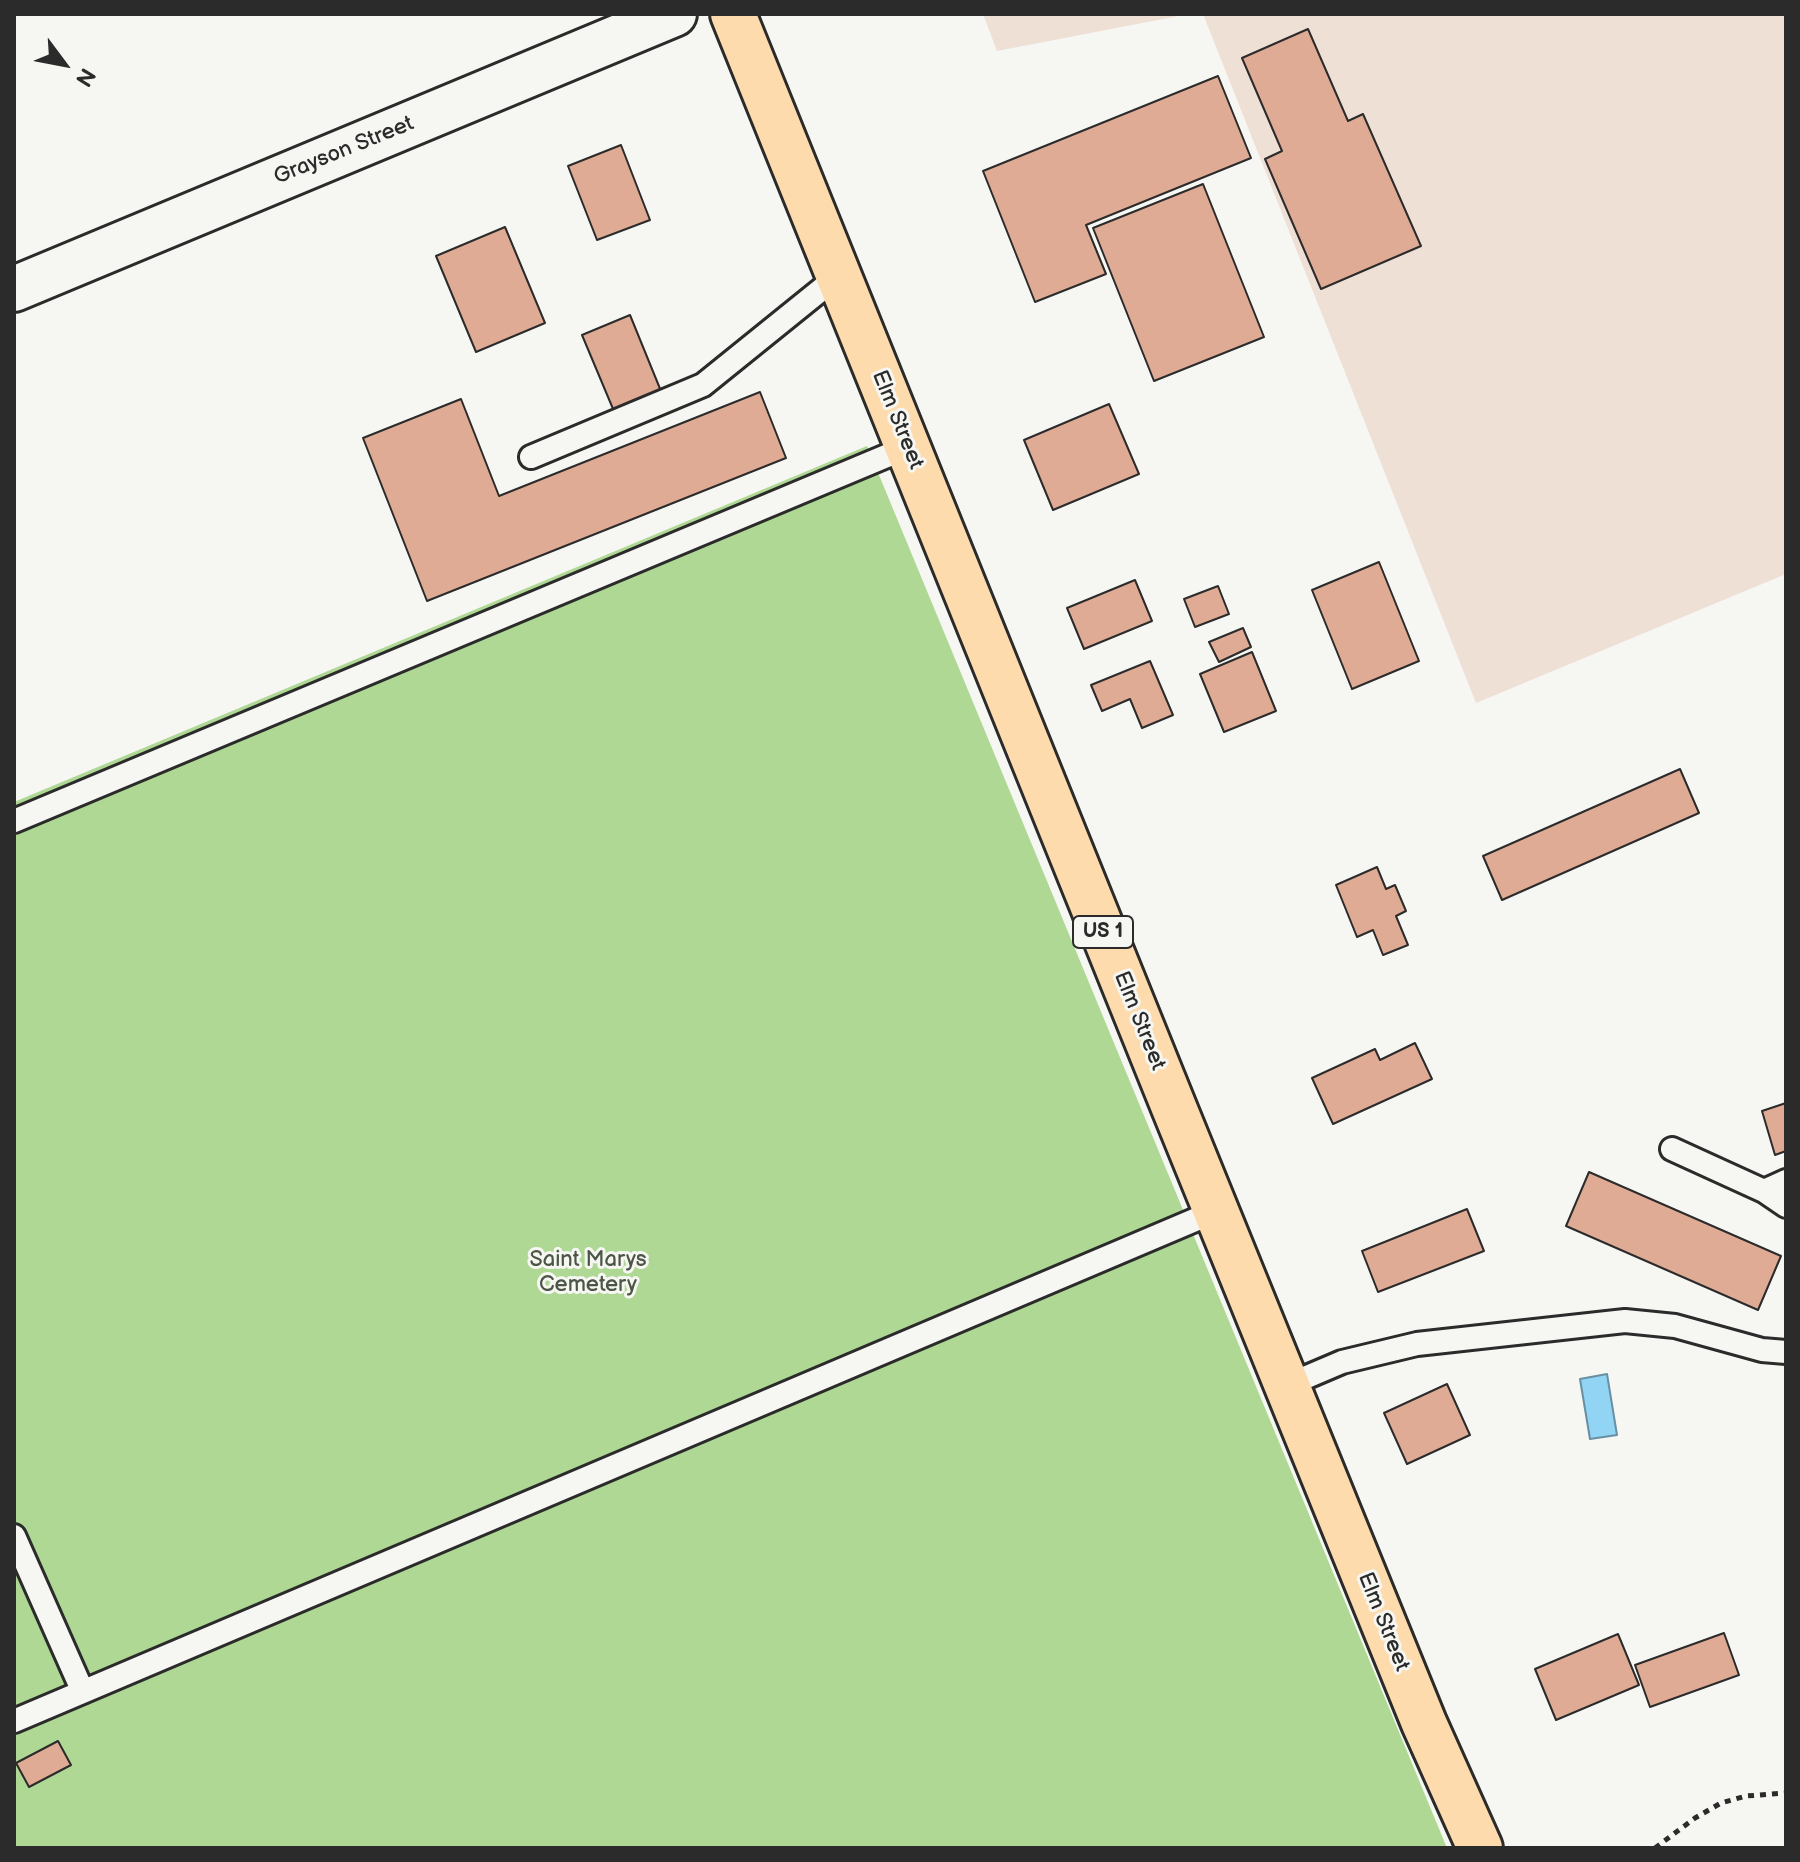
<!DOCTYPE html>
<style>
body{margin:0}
#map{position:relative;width:1800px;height:1862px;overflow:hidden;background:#f6f6f2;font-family:"Balsamiq Sans",sans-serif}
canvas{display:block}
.frame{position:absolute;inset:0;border:16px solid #2b2b2b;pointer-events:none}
.north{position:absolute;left:24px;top:24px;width:80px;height:80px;-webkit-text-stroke:6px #f6f6f2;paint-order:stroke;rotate:122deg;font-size:22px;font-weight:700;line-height:32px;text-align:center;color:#2b2b2b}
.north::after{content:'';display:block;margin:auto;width:28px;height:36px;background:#2b2b2b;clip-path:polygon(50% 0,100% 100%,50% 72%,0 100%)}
</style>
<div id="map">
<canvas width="1800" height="1862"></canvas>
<div class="frame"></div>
<div class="north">N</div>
</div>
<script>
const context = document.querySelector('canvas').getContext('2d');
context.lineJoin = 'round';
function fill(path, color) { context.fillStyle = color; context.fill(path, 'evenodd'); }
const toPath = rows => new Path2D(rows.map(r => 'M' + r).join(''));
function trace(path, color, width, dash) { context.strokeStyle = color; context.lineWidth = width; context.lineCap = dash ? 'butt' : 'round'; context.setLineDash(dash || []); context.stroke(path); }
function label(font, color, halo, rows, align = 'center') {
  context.font = font + ' "Balsamiq Sans",sans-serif'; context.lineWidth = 6; context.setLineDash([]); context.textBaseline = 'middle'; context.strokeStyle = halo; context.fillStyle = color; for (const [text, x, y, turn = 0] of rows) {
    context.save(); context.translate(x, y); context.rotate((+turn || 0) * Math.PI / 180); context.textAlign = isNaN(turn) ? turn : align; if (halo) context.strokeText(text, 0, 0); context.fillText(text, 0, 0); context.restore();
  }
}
fill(toPath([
 [983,14,1189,14,997,51],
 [1203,14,1786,14,1786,574,1476,703]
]), '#efe0d6');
fill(toPath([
 [867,446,1447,1848,14,1848,14,802]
]), '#afd895');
const water = toPath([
 [1607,1374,1617,1435,1590,1439,1580,1379,1607,1374]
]);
fill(water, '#91d4f3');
trace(water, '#6890a3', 2);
const building = toPath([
 [1308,29,1348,121,1363,114,1421,246,1321,289,1265,159,1282,151,1242,58,1308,29],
 [1218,76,1251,158,1086,225,1106,274,1035,302,983,171,1218,76],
 [621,145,650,220,597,240,568,166,621,145],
 [1203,184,1264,337,1154,381,1093,228,1203,184],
 [505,227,545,323,476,352,436,256,505,227],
 [630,315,663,396,616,416,582,335,630,315],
 [760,392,786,458,427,601,363,438,461,399,499,496,760,392],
 [1109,404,1139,474,1053,510,1024,440,1109,404],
 [1379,562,1419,661,1352,689,1312,590,1379,562],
 [1135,580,1152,621,1084,649,1067,608,1135,580],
 [1218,586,1229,614,1195,627,1184,599,1218,586],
 [1243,628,1251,647,1219,662,1209,642,1243,628],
 [1252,652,1276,711,1224,732,1200,674,1252,652],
 [1150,661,1173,715,1142,728,1130,699,1102,711,1091,685,1150,661],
 [1680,769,1699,813,1502,900,1483,856,1680,769],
 [1377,867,1386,889,1395,885,1406,911,1396,916,1408,945,1383,955,1373,930,1357,937,1336,885,1377,867],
 [1415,1043,1432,1079,1333,1124,1312,1078,1375,1049,1380,1060,1415,1043],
 [1786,1103,1786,1151,1775,1155,1762,1111,1786,1103],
 [1589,1172,1781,1256,1758,1310,1566,1226,1589,1172],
 [1467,1209,1484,1251,1378,1292,1362,1251,1467,1209],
 [1447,1384,1470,1435,1407,1464,1384,1413,1447,1384],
 [1724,1633,1739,1675,1650,1707,1635,1665,1724,1633],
 [1618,1634,1639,1685,1556,1720,1535,1669,1618,1634],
 [58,1741,71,1765,29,1787,16,1763,58,1741]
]);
fill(building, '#e0ab95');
trace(building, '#2b2b2b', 2);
const service = toPath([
 [531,457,703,385,838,276],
 [14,821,908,447],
 [1672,1149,1764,1191,1786,1181],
 [1764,1191,1786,1206],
 [1288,1385,1342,1362,1417,1344,1625,1321,1675,1326,1762,1350,1786,1352],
 [14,1536,83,1692],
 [14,1721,1216,1211]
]);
const minor = toPath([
 [14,289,674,14]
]);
const primary = toPath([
 [733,14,1175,1110,1424,1723,1480,1848]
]);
trace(service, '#2b2b2b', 28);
trace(minor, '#2b2b2b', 50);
trace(primary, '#2b2b2b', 50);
trace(toPath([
 [1655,1848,1695,1818,1721,1803,1746,1796,1786,1793]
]), '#2b2b2b', 5, [6, 6]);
trace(service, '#f6f6f2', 22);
trace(minor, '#f6f6f2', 44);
trace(primary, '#fedbac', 44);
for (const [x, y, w] of [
 [1103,932,60]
]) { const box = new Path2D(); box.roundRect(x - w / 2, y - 16, w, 32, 6); context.fillStyle = '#f6f6f2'; context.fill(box); trace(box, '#2b2b2b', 2); }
label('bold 20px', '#2b2b2b', null, [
 ["US 1",1103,932]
]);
label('22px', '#2b2b2b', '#f6f6f2', [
 ["Grayson Street",344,151,-22],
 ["Elm Street",897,420,68],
 ["Elm Street",1139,1021,68],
 ["Elm Street",1383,1622,68]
]);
label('22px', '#4c5646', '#f6f6f2', [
 ["Saint Marys",588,1260],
 ["Cemetery",588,1285]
]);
</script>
